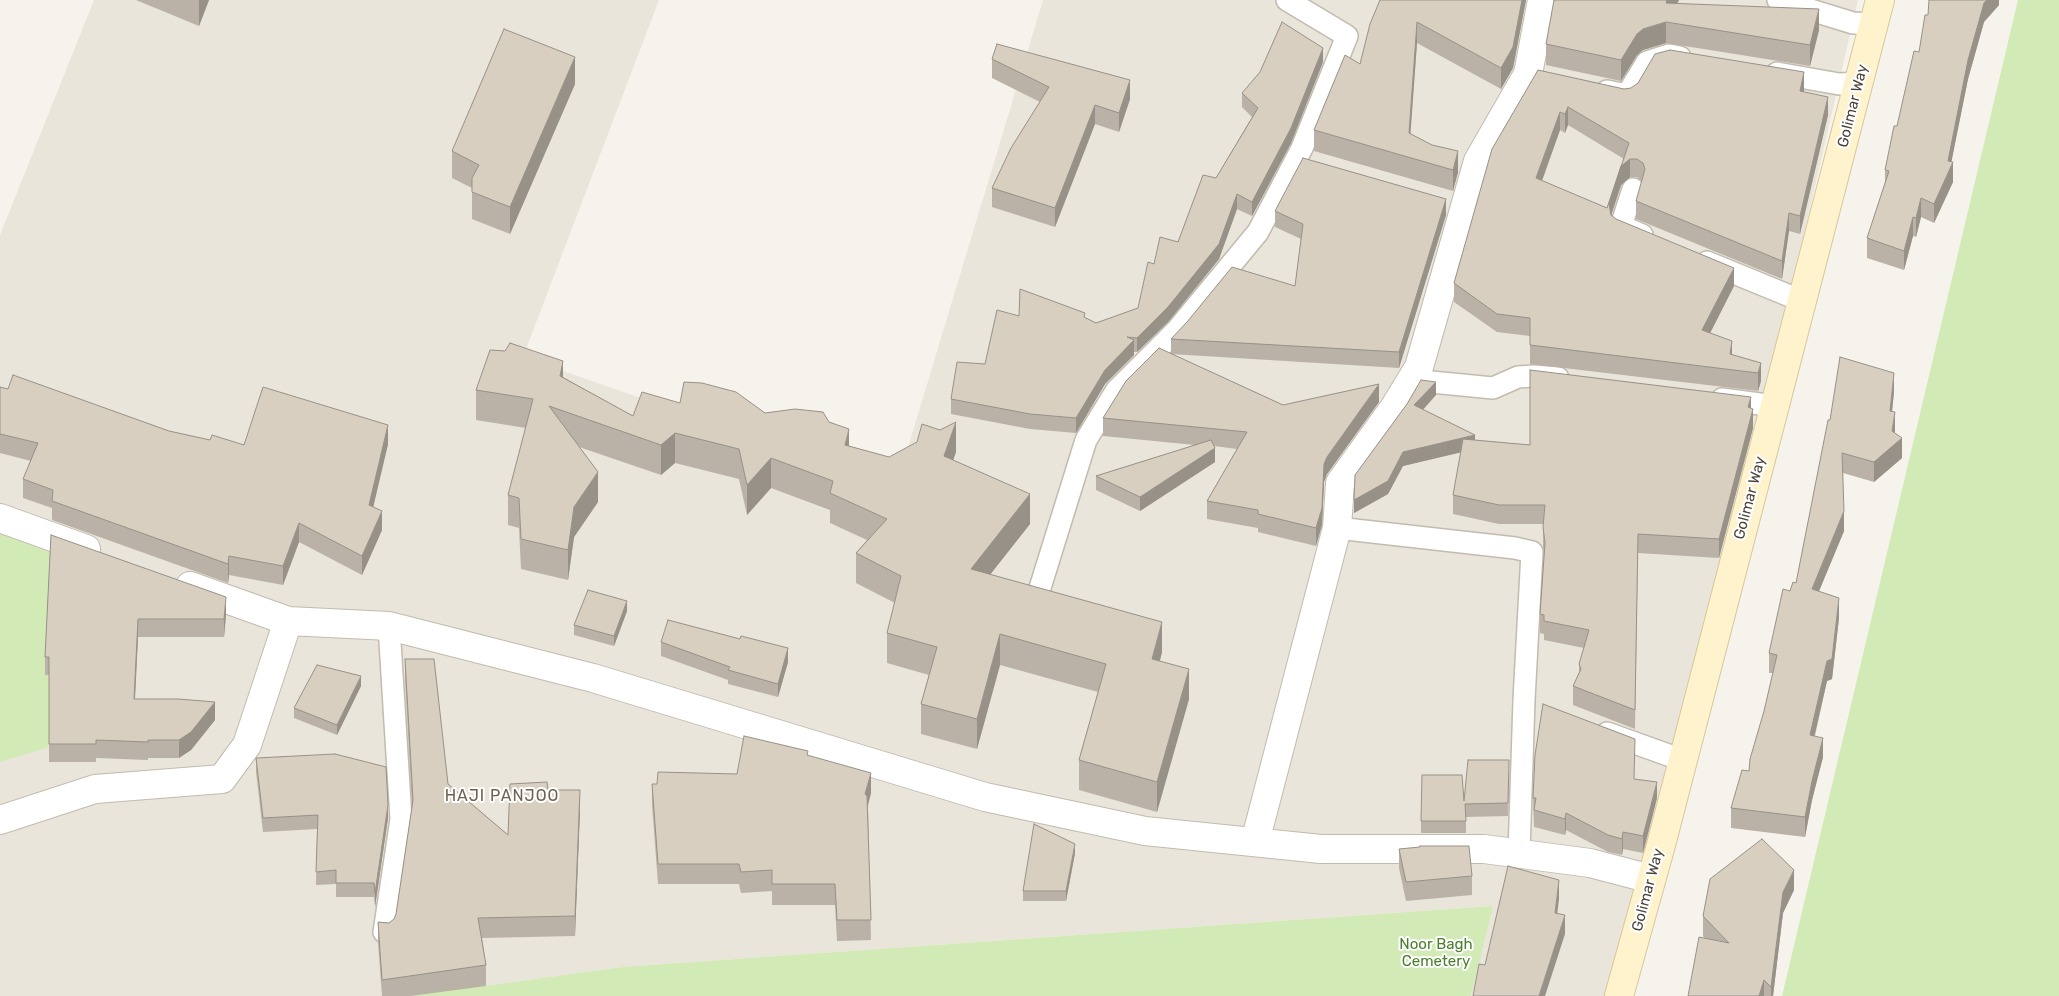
<!DOCTYPE html>
<style>
body{margin:0}
canvas{display:block;background:#f6f3ec}
</style>
<canvas width="2059" height="996"></canvas>
<script>
const context = document.querySelector('canvas').getContext('2d');
context.lineJoin = 'round';
function fill(path, color) { context.fillStyle = color; context.fill(path, 'evenodd'); }
const toPath = rows => new Path2D(rows.map(r => 'M' + r).join(''));
function trace(path, color, width, dash) { context.strokeStyle = color; context.lineWidth = width; context.lineCap = dash ? 'butt' : 'round'; context.setLineDash(dash || []); context.stroke(path); }
function label(font, color, halo, rows, align = 'center') {
  context.font = font + ' Rubik,sans-serif'; context.lineWidth = 4; context.setLineDash([]); context.textBaseline = 'middle'; context.strokeStyle = halo; context.fillStyle = color; for (const [text, x, y, turn = 0] of rows) {
    context.save(); context.translate(x, y); context.rotate((+turn || 0) * Math.PI / 180); context.textAlign = isNaN(turn) ? turn : align; if (halo) context.strokeText(text, 0, 0); context.fillText(text, 0, 0); context.restore();
  }
}
fill(toPath([
 [94,0,659,0,523,357,896,487,1043,0,1858,0,1628,996,1471,996,1492,906,622,967,411,996,0,996,0,235]
]), '#eae5da');
fill(toPath([
 [2018,0,2059,0,2059,996,1782,996],
 [0,518,51,536,49,747,0,762],
 [1493,906,1471,996,411,996,622,967]
]), '#d2eab5');
const service = toPath([
 [1778,0,1853,23,1874,24],
 [1777,73,1839,84,1859,83],
 [1607,91,1627,95,1647,62,1669,55,1680,57],
 [1633,189,1621,226,1642,235],
 [1707,262,1802,301],
 [1411,380,1493,388,1518,377,1534,376,1558,378],
 [1722,399,1775,406],
 [1337,528,1515,548,1532,552,1524,700,1519,853],
 [1035,604,1086,440,1116,391,1177,330,1258,232,1302,148,1347,36,1287,0],
 [1607,733,1682,760],
 [384,932,401,819,389,626]
]);
const minor = toPath([
 [0,518,86,549],
 [190,586,288,621,389,626,593,678,985,797,1145,831,1321,849,1484,849,1590,863,1651,879],
 [0,820,95,789,222,779,247,745,288,621],
 [1255,842,1337,528,1340,483,1394,408,1419,367,1478,161,1528,74,1542,0]
]);
const secondary = toPath([
 [1619,996,1661,845,1880,0]
]);
trace(service, '#c2bbae', 24);
trace(minor, '#c2bbae', 30);
trace(secondary, '#d6c79b', 30);
trace(service, '#fff', 21);
trace(minor, '#fff', 28);
trace(secondary, '#fff3cd', 28);
fill(toPath([
 [136,0,209,0,199,26],
 [1380,0,1526,0,1513,68,1501,89,1417,43,1410,134,1458,172,1453,191,1314,151,1314,130,1360,64],
 [1554,0,1679,0,1677,3,1819,30,1810,66,1666,43,1643,50,1637,55,1621,81,1546,65,1546,44],
 [1999,0,1999,5,1984,22,1968,79,1951,162,1953,182,1934,223,1921,217,1916,237,1913,236,1904,270,1867,258,1867,238,1885,182,1885,170,1897,126,1919,52,1928,15],
 [992,59,1130,99,1119,132,1095,124,1055,227,992,207,992,188,1040,102,992,78],
 [1323,62,1291,143,1252,216,1237,209,1219,259,1168,322,1137,352,1134,352,1134,355,1105,384,1076,433,1030,429,951,414,951,399,985,364,1019,316,1085,318,1096,323,1138,308,1154,264,1178,242,1252,117,1242,107,1242,93],
 [1538,70,1624,89,1804,92,1828,115,1800,234,1789,231,1782,279,1636,219,1636,201,1642,181,1637,177,1630,177,1621,185,1611,215,1616,219,1734,286,1710,333,1732,355,1761,363,1761,381,1758,391,1530,364,1530,336,1497,332,1454,302,1454,283],
 [1568,125,1624,159,1607,208,1542,181,1560,130,1565,133],
 [575,84,510,234,472,219,472,188,452,178,452,151],
 [1275,211,1446,215,1399,368,1171,354,1283,405,1379,402,1327,474,1324,482,1322,525,1316,546,1258,532,1258,528,1207,519,1207,501,1237,449,1214,446,1215,462,1140,511,1096,490,1096,476,1195,445,1103,436,1103,418,1171,354,1171,339,1295,286,1301,239,1275,227],
 [563,377,633,416,680,403,765,413,829,422,849,446,889,457,956,452,953,460,1030,524,990,574,1162,652,1160,661,1189,699,1157,812,1079,790,1079,760,1098,692,1000,665,977,749,921,734,921,704,929,675,887,663,887,633,895,603,856,583,856,553,867,540,830,523,830,510,771,488,747,515,739,479,675,463,661,475,579,447,598,502,574,537,568,580,521,569,519,528,508,525,508,495,526,428,476,420,476,390],
 [0,387,169,431,210,440,244,445,388,444,373,507,382,530,362,575,299,542,283,585,229,575,228,583,52,520,52,508,23,498,23,479,31,461,0,453],
 [1894,392,1892,412,1894,433,1902,458,1874,482,1843,473,1844,531,1819,591,1839,618,1832,679,1827,681,1815,736,1823,757,1812,800,1805,837,1731,828,1731,808,1749,771,1764,711,1773,673,1769,673,1769,653,1790,591,1796,583,1830,420],
 [1436,395,1423,410,1475,440,1530,445,1751,408,1753,428,1719,558,1638,553,1635,729,1573,705,1573,686,1579,672,1579,664,1584,648,1544,640,1544,634,1540,633,1540,614,1544,556,1543,546,1543,524,1499,524,1453,514,1453,495,1461,452,1403,466,1388,494,1354,513,1355,475],
 [51,535,226,615,224,637,138,637,135,699,215,720,191,750,179,758,148,758,148,760,96,758,96,762,49,762,49,675,45,675,45,657],
 [627,611,614,646,574,635,574,625],
 [661,642,788,662,778,697,728,684,728,680,661,656],
 [405,659,448,784,508,835,548,790,580,810,575,936,482,938,486,965,486,986,411,996,382,996,378,943,378,922,389,923,394,919,396,914,412,806,405,680],
 [361,686,337,735,294,718,294,708],
 [808,755,871,793,868,806,871,940,837,941,835,905,772,905,772,891,741,893,739,884,658,884,652,805,652,784,657,784,737,774],
 [256,758,388,818,375,907,374,897,336,897,336,884,316,885,317,829,263,832,256,772],
 [1509,773,1508,816,1466,817,1466,833,1421,833,1421,821,1464,801],
 [1634,779,1657,798,1643,853,1623,849,1622,855,1608,852,1566,830,1565,835,1534,827,1533,798],
 [1399,849,1472,876,1472,895,1406,901,1399,868],
 [1075,853,1066,901,1023,901,1023,891],
 [1794,890,1783,913,1773,996,1688,996,1705,939,1703,936,1703,916]
]), '#bab2a6');
fill(toPath([
 [199,0,209,0,199,26],
 [1522,0,1526,0,1513,68,1501,89,1501,68],
 [1667,0,1679,0,1667,22,1666,3],
 [1987,0,1999,0,1999,5,1984,22,1968,79,1950,169,1953,162,1953,182,1934,223,1934,204,1968,60,1984,3],
 [1819,9,1819,30,1810,66,1810,45],
 [1417,22,1417,43,1409,154,1409,133],
 [1666,22,1666,43,1643,50,1637,55,1621,81,1621,60,1637,34,1643,29],
 [1323,48,1323,62,1291,143,1252,216,1252,202],
 [575,57,575,84,510,234,510,207],
 [1804,72,1804,91,1800,109,1800,91],
 [1130,80,1130,99,1119,132,1119,113],
 [1828,97,1828,115,1800,234,1800,216],
 [1095,105,1095,124,1055,227,1055,208],
 [1568,107,1568,125,1565,133,1565,114],
 [1560,112,1560,130,1536,197,1536,178],
 [1458,151,1458,172,1453,191,1453,170],
 [1630,159,1630,177,1621,185,1609,222,1609,204,1621,166],
 [1237,194,1237,209,1219,259,1168,322,1137,352,1137,338],
 [1921,198,1921,217,1916,237,1916,218],
 [1446,199,1446,215,1399,368,1399,352],
 [1789,213,1789,231,1782,279,1782,261],
 [1913,217,1913,236,1904,270,1904,251],
 [1734,268,1734,286,1702,349,1702,330],
 [1134,340,1134,355,1105,384,1076,433,1076,418,1105,370],
 [1732,341,1732,360,1730,354],
 [563,361,563,391,560,376],
 [1761,363,1761,381,1758,391,1758,373],
 [1894,373,1894,392,1890,431,1890,411],
 [1436,382,1436,395,1414,419,1414,405],
 [1379,384,1379,402,1327,474,1324,482,1322,525,1316,546,1316,528,1324,464,1327,457],
 [1751,397,1751,416,1748,407],
 [1753,409,1753,428,1719,558,1719,539],
 [1895,412,1895,432,1893,446,1902,438,1902,458,1874,482,1874,462,1892,431],
 [956,422,956,452,944,486,944,456],
 [388,425,388,444,369,525,369,505],
 [849,429,849,459,845,445],
 [675,433,675,463,661,475,661,445],
 [1475,435,1475,449,1403,466,1388,494,1354,513,1354,500,1403,452],
 [1215,448,1215,462,1140,511,1140,497],
 [771,458,771,488,747,515,747,485],
 [598,472,598,502,574,537,568,580,568,550,574,507],
 [1030,494,1030,524,971,599,971,569],
 [382,511,382,530,362,575,362,556],
 [1844,511,1844,531,1812,608,1812,589],
 [299,523,299,542,283,585,283,566],
 [229,556,229,575,228,583,228,564],
 [226,597,226,615,224,637,224,619],
 [1839,598,1839,618,1832,679,1827,681,1810,754,1810,735,1827,661],
 [627,601,627,611,614,646,614,636],
 [138,619,138,637,134,717,134,699],
 [1162,622,1162,652,1152,689,1152,659],
 [1000,634,1000,665,977,749,977,719],
 [788,648,788,662,778,697,778,684],
 [1189,669,1189,699,1157,812,1157,782],
 [361,676,361,686,337,735,337,725],
 [215,702,215,720,191,750,179,758,179,740],
 [1823,738,1823,757,1812,800,1805,837,1805,817,1812,781],
 [871,773,871,793,865,815,865,794],
 [1657,782,1657,798,1643,853,1643,836],
 [580,790,580,810,575,936,575,916],
 [388,805,388,818,375,907,375,893],
 [1566,813,1566,830,1565,835,1565,819],
 [1623,832,1623,849,1622,855,1622,839],
 [1075,844,1075,853,1066,901,1066,891],
 [1794,870,1794,890,1783,913,1773,996,1771,996,1771,987,1783,892],
 [1559,880,1559,899,1555,932,1555,913],
 [1565,915,1565,934,1545,996,1539,996],
 [1764,980,1764,996,1759,996]
]), '#979187');
const building = toPath([
 [1380,0,1522,0,1513,47,1501,68,1417,22,1409,133,1432,145,1458,151,1453,170,1314,130,1345,55,1360,64,1370,24,1380,0],
 [1554,0,1667,0,1666,3,1819,9,1810,45,1666,22,1643,29,1637,34,1621,60,1546,44,1554,0],
 [1929,0,1987,0,1984,3,1968,60,1948,161,1953,162,1934,204,1921,198,1916,218,1913,217,1904,251,1867,238,1889,171,1885,170,1894,126,1897,126,1914,51,1919,52,1925,15,1928,15,1929,0],
 [1282,22,1323,48,1291,128,1252,202,1237,194,1219,244,1168,307,1137,338,1127,337,1134,340,1105,370,1076,418,1030,414,951,399,957,362,985,364,997,310,1019,316,1020,289,1085,313,1084,317,1096,323,1138,308,1148,262,1154,264,1160,237,1178,242,1203,175,1216,178,1258,108,1242,93,1260,72,1282,22],
 [504,29,575,57,510,207,472,192,472,178,479,165,452,151,504,29],
 [997,44,1130,80,1119,113,1095,105,1055,208,992,188,1011,148,1049,87,992,59,997,44],
 [1670,50,1804,72,1800,91,1828,97,1800,216,1789,213,1782,261,1636,201,1645,169,1643,163,1637,159,1630,159,1621,166,1609,204,1611,215,1616,219,1734,268,1702,330,1732,341,1730,354,1761,363,1758,373,1530,345,1530,318,1497,314,1454,283,1492,149,1538,70,1624,89,1631,88,1638,83,1655,54,1670,50],
 [1568,107,1629,143,1607,208,1536,178,1560,112,1565,114,1568,107],
 [1303,158,1446,199,1399,352,1171,339,1187,322,1232,267,1295,286,1303,224,1275,211,1303,158],
 [510,343,563,361,560,376,633,416,642,392,680,403,684,382,702,383,736,392,765,413,795,409,823,412,829,422,849,429,845,445,889,457,917,442,922,424,940,430,956,422,944,456,1030,494,971,569,1162,622,1152,659,1189,669,1157,782,1079,760,1106,664,1000,634,977,719,921,704,937,647,887,633,901,576,856,553,887,519,830,493,833,481,771,458,747,485,739,449,675,433,661,445,549,406,598,472,574,507,568,550,521,539,519,498,508,495,533,399,476,390,490,350,505,351,510,343],
 [1159,348,1283,405,1379,384,1327,457,1324,464,1322,508,1316,528,1258,514,1258,510,1207,501,1247,432,1103,418,1126,381,1159,348],
 [1840,357,1894,373,1890,411,1895,412,1892,431,1902,438,1874,462,1842,453,1844,511,1812,589,1839,598,1832,659,1827,661,1810,735,1823,738,1812,781,1805,817,1731,808,1742,770,1749,771,1750,759,1764,711,1777,655,1769,653,1783,589,1790,591,1793,582,1796,583,1828,420,1830,420,1840,357],
 [1530,370,1751,397,1748,407,1753,409,1719,539,1638,534,1635,710,1573,686,1581,669,1579,664,1589,630,1544,621,1544,615,1540,614,1545,543,1543,527,1545,505,1499,505,1453,495,1463,439,1530,445,1530,370],
 [13,375,169,431,210,440,212,435,244,445,263,387,388,425,369,505,382,511,362,556,299,523,283,566,229,556,228,564,52,501,53,490,23,479,38,443,0,434,0,387,8,389,13,375],
 [1421,380,1436,382,1414,405,1475,435,1403,452,1388,481,1354,500,1355,475,1407,404,1421,380],
 [1211,440,1215,448,1140,497,1096,476,1211,440],
 [51,535,226,597,224,619,138,619,134,699,178,699,215,702,191,732,179,740,148,740,148,742,96,740,96,744,49,744,49,657,45,657,51,535],
 [588,590,627,601,614,636,574,625,588,590],
 [668,620,740,639,741,636,788,648,778,684,728,670,730,667,661,642,668,620],
 [405,659,434,659,448,784,508,835,510,784,547,782,548,790,580,790,575,916,478,918,486,965,382,980,378,922,389,923,394,919,396,914,413,800,405,659],
 [317,665,361,676,337,725,294,708,317,665],
 [1543,704,1635,739,1634,779,1657,782,1643,836,1623,832,1622,839,1608,835,1566,813,1565,819,1534,810,1536,798,1533,798,1535,755,1543,704],
 [744,736,808,751,807,755,871,773,865,794,867,796,871,920,837,920,835,884,772,884,772,870,741,872,739,864,658,864,652,784,657,784,658,772,737,774,744,736],
 [335,754,386,767,388,805,375,893,374,883,336,883,336,870,316,872,318,815,263,818,256,758,335,754],
 [1468,760,1509,760,1508,803,1465,804,1466,821,1421,821,1422,775,1462,775,1464,801,1468,760],
 [1034,824,1075,844,1066,891,1023,891,1034,824],
 [1762,839,1794,870,1783,892,1771,987,1764,980,1759,996,1688,996,1699,937,1729,943,1703,916,1710,879,1762,839],
 [1420,846,1469,846,1472,876,1406,882,1399,849,1420,847,1420,846],
 [1508,866,1559,880,1555,913,1565,915,1539,996,1473,996,1479,964,1485,965,1508,866]
]);
fill(building, '#d8cfc1');
trace(building, '#979187', 1);
label('15px', '#4b4439', '#fff', [
 ["Golimar Way",1853,106,-76],
 ["Golimar Way",1750,498,-75],
 ["Golimar Way",1648,890,-75]
]);
label('15px', '#4a7f2a', '#fff', [
 ["Noor Bagh",1436,945],
 ["Cemetery",1436,962]
]);
context.letterSpacing = '1px';
label('16px', '#6e6250', '#fff', [
 ["HAJI PANJOO",502,796]
]);
context.letterSpacing = '0px';
</script>
